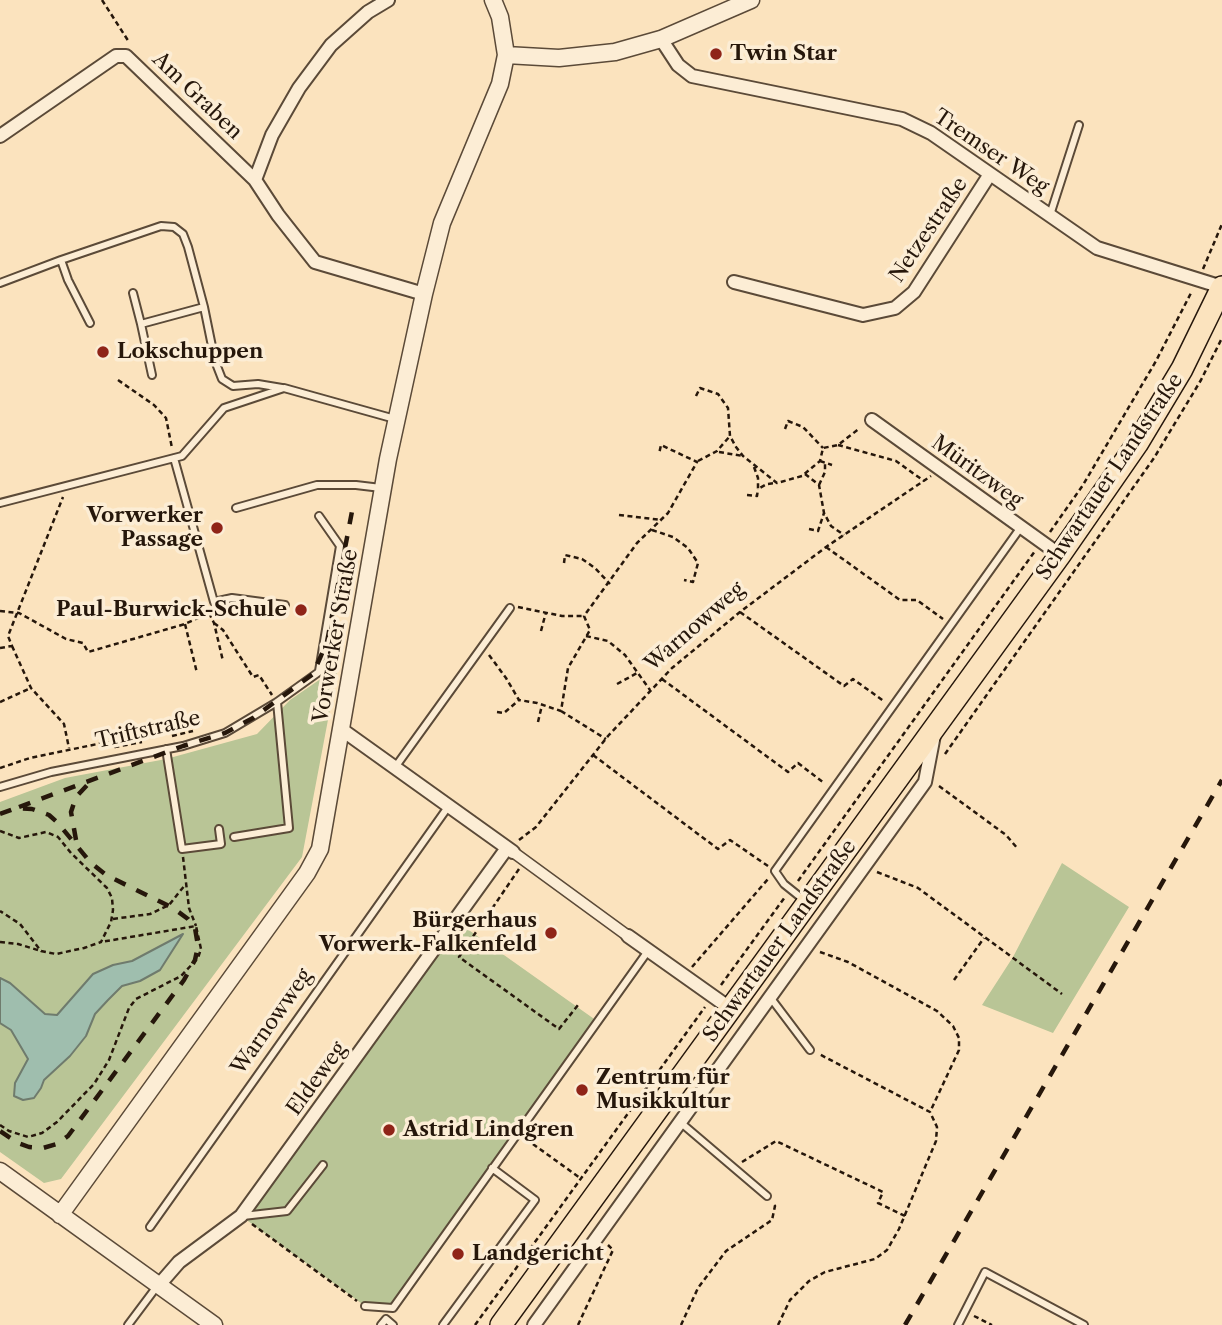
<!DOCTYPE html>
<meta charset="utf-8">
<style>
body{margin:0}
canvas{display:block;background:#fbe3be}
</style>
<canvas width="1222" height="1325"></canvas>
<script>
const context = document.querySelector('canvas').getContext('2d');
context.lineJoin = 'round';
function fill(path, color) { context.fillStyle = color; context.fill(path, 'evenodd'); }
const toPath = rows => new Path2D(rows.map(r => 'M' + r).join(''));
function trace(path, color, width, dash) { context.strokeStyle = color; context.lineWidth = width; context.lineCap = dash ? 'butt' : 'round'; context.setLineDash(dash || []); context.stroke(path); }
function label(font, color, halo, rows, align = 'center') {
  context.font = font + ' "Libre Caslon Text",serif'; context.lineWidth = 7; context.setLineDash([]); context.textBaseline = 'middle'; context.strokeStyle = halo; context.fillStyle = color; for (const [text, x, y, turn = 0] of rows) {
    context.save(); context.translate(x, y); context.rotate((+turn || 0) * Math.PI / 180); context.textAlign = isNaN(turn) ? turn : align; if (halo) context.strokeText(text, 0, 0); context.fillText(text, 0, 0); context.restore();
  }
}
fill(toPath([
 [338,667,302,857,61,1179,44,1183,0,1152,0,802,65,778,166,759,257,734,290,700],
 [1062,863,1129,907,1053,1033,982,1005,1013,957],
 [456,921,597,1021,393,1308,365,1306,241,1216]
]), '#b9c596');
const water = toPath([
 [183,934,160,970,140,981,122,986,108,1000,95,1014,86,1036,70,1056,44,1080,41,1088,34,1098,23,1100,14,1096,15,1083,28,1059,11,1030,0,1023,0,978,10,983,45,1014,57,1015,93,974,113,965,132,961,183,934]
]);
fill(water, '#9fbeae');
trace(water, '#6f7b6d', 2);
const service = toPath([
 [1050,215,1079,125],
 [61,260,68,280,90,323],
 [0,283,61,260,161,226,174,227,183,234,188,247,204,307],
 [133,293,141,324,204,307,215,361,222,379,233,386,258,384,282,388],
 [141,324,152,375],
 [174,458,214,602,232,598,285,605],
 [0,503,182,456,224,408,284,388,395,419],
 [236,508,317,485,356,485,381,488],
 [319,671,340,546,319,516],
 [166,749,182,849,221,844,219,829],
 [396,766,510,608],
 [0,787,51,772,183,746,225,733,277,702,330,664],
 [234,837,289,828,277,702],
 [804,900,784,884,775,871,1021,527],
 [770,997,810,1050],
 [680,1122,767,1196],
 [243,1216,287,1211,323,1165],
 [150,1227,448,807],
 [365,1306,393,1308,648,951],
 [128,1325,158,1285],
 [381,1325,386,1319,393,1325],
 [443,1325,535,1200,492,1168],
 [958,1325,985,1272,1084,1325]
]);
const pedestrian = toPath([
 [513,852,628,936]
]);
const minor = toPath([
 [388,0,368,12,331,45,299,88,272,135,255,180,278,215,315,262,424,294],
 [661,39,678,65,692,76,902,119,931,133,1097,248,1222,287],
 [0,136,116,56,126,56,255,180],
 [734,282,863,315,895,308,914,292,990,174],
 [872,420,1060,555],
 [341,729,513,852],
 [628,936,731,1009],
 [159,1285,179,1262,241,1216,507,848],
 [534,1325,925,782,934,735]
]);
const tertiary = toPath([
 [506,55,559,58,615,52,661,39,751,0],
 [0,1171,214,1325],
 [60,1215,307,873,320,849,388,459,424,294,442,223,500,84,506,55,500,17,493,0]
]);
const primary = toPath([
 [501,1325,1060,555,1137,444,1182,369,1222,287]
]);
trace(service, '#5b4a38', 10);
trace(pedestrian, '#5b4a38', 13);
trace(minor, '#5b4a38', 16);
trace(tertiary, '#5b4a38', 19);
trace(primary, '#26170b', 24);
trace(toPath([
 [102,0,129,42],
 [1203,269,1222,224],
 [118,380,154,405,166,418,172,448],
 [696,396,700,388,718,394,728,408,730,436,736,447,743,456,777,483,802,476,820,461,823,448,838,445,860,428],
 [785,429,788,421,803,427,823,448],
 [838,445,896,461,924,481],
 [719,452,743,456],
 [698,461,717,451,730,436],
 [820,461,832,465],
 [754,467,758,478,758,489,767,484,776,483],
 [805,474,819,485,824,513,831,526,844,535],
 [819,485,825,472,825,463],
 [747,495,757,496,758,489],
 [619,515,662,520],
 [809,529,818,531,824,513],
 [652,530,673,537,688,548,698,563,693,582,684,580],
 [1050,532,1083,485,1156,361,1192,291],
 [826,547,900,600,917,600,943,619],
 [564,563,565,555,582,559,595,568,610,584],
 [518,607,562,616,584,616],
 [0,611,19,613,66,639,83,643,88,652,185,624,209,613,210,610],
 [740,612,844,686,853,679,885,702],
 [209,613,214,623,223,661],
 [214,623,223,630,253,677,259,675,272,695],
 [185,624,197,673],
 [541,631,546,612],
 [586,636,608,641,625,655,650,690],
 [12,646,31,688,64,724,69,748],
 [0,648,12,646,8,636,63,497],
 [489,655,506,678,519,700,537,703,561,711,568,668,590,630,584,616,637,543,668,513,697,462,661,445,659,454],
 [662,679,788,772,798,763,824,783],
 [617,684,639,672],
 [0,702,31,688],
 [561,711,606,739],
 [497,712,504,713,519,700],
 [538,722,542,705],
 [172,736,193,731],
 [945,754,1154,458,1201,380,1222,338],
 [593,755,718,849,730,840,768,866],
 [0,768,30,758,107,742,115,747,142,742],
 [939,786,1006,835,1018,849],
 [0,831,19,838,46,832,58,837,71,853,107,888,112,898,113,910,111,922,101,942,84,948,56,954,41,951,20,924,0,911],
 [519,840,536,827,608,736,672,668,740,612,826,547,931,476],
 [183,857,189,908,196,926],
 [519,869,459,957,559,1029,578,1005],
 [877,872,918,888,1062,994],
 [798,881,1035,551],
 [113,919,150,914,169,905,185,885],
 [0,942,18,944,41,951],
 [820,952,848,962,937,1011,953,1026,959,1038,959,1050,930,1112],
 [692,967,768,879],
 [954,980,984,938],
 [721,985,785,897],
 [0,1125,9,1131,28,1137,42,1133,57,1122,94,1084,109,1060,129,1008,136,999,181,976,198,958,201,949,196,926,101,942],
 [526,1139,580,1178],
 [742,1162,776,1141,883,1192,878,1203,905,1216],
 [252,1224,357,1301],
 [974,1316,992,1325],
 [475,1325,705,1007],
 [578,1325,613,1250,608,1245],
 [681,1325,698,1288,726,1251,772,1220,775,1206,773,1204],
 [778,1325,790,1300,809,1281,825,1272,875,1259,887,1250,899,1229,936,1141,937,1127,930,1112,819,1054]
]), '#26170b', 2.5, [5, 3.5]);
trace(service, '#fcedd5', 6);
trace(pedestrian, '#fcedd5', 10);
trace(minor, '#fcedd5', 12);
trace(tertiary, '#fcedd5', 16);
trace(primary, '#fbe3be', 21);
trace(toPath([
 [19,807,183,746,225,733,253,718,313,674,327,642,354,501],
 [0,814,16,808,32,809,49,815,57,822,91,863,106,875,173,908,188,919,195,928,198,946,195,960,184,980,68,1136,57,1144,43,1148,29,1147,18,1143,0,1131],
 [76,840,71,812,76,797,91,781],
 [905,1325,1222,780]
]), '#26170b', 4.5, [12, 12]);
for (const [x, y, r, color] of [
 [716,54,7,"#8f2418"],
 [103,352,7,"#8f2418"],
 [217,528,7,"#8f2418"],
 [301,610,7,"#8f2418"],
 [551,933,7,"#8f2418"],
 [582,1090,7,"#8f2418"],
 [389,1130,7,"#8f2418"],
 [458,1254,7,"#8f2418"]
]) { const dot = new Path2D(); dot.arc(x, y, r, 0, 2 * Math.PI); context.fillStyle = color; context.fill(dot); trace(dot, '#fcedd5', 2.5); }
label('bold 21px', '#26170b', '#fcedd5', [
 ["Twin Star",730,54],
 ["Lokschuppen",117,352],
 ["Vorwerker",203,516,"right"],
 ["Passage",203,540,"right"],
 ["Paul-Burwick-Schule",287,610,"right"],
 ["Bürgerhaus",537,921,"right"],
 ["Vorwerk-Falkenfeld",537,945,"right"],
 ["Zentrum für",596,1078],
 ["Musikkultur",596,1102],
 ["Astrid Lindgren",403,1130],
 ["Landgericht",472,1254]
], 'left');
label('21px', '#26170b', '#fcedd5', [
 ["Am Graben",197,96,44],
 ["Tremser Weg",991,152,34],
 ["Netzestraße",929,230,-56],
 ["Müritzweg",977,472,36],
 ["Schwartauer Landstraße",1110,477,-56],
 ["Warnowweg",695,627,-41],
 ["Vorwerker Straße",336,636,-80],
 ["Triftstraße",148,730,-13],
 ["Schwartauer Landstraße",780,941,-54],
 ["Warnowweg",272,1022,-55],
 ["Eldeweg",317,1079,-54]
]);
</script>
